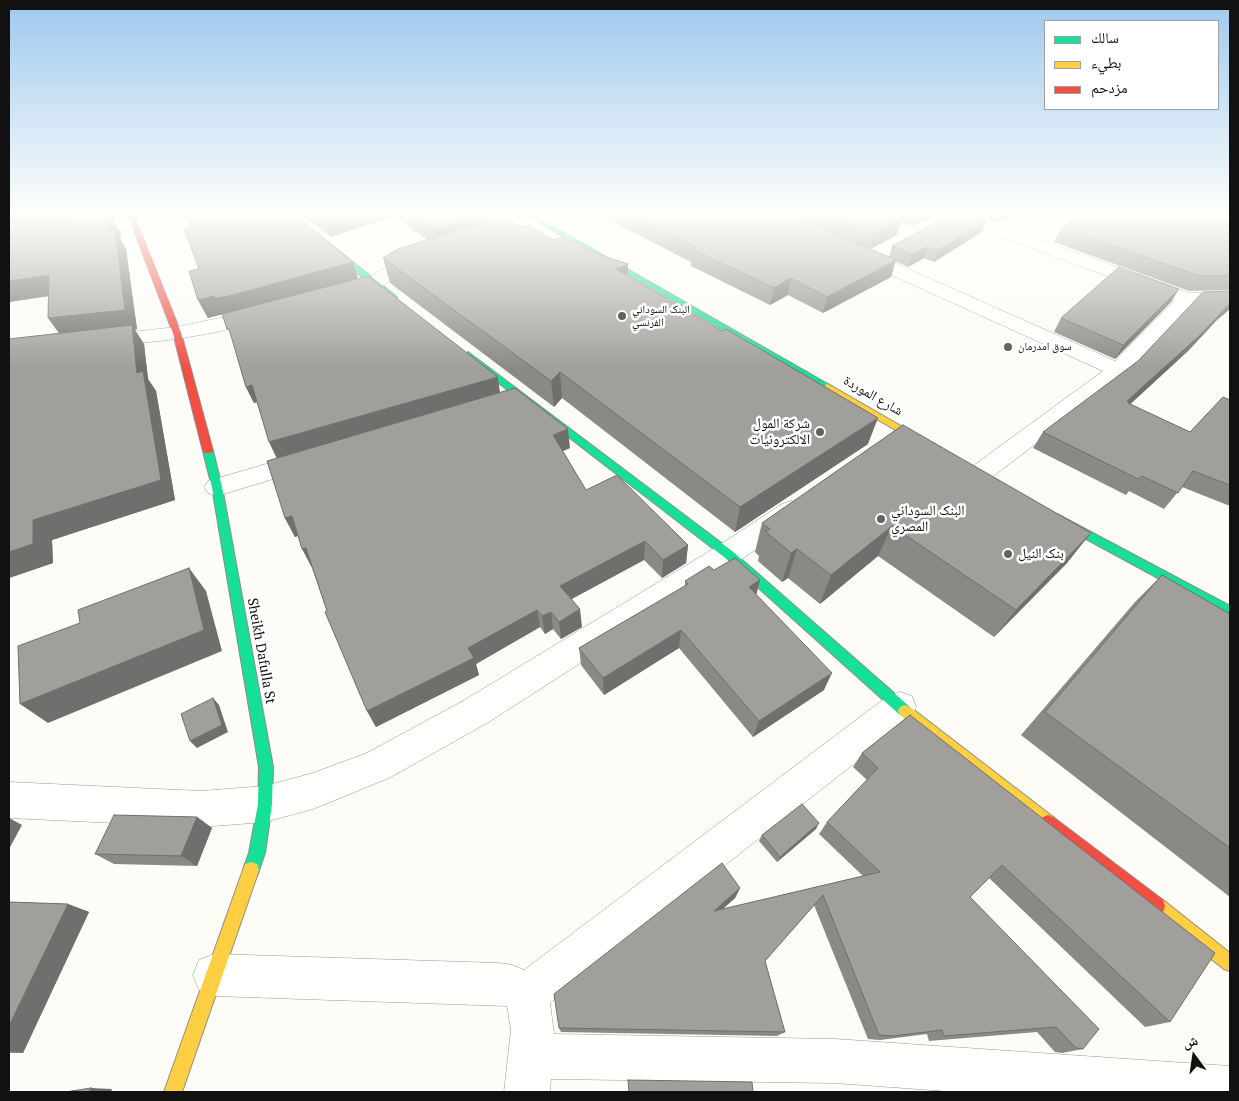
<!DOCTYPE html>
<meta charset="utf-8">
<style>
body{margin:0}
#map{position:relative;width:1239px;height:1101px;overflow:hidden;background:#fdfcf7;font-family:"PT Serif","Noto Naskh Arabic",serif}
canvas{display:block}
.frame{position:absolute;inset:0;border:10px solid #111;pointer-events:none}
.legend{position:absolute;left:1044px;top:20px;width:175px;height:90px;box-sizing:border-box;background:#fff;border:1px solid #a0a0a0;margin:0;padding:6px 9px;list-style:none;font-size:15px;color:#111}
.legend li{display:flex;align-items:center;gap:10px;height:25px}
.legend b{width:25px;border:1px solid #a0a0a0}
.north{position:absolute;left:1169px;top:1031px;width:50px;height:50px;-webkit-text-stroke:4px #fff;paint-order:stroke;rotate:346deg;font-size:14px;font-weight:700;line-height:20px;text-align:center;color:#111}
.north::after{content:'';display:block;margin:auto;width:18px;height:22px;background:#111;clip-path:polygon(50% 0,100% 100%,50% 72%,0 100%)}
</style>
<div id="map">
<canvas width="1239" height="1101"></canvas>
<div class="frame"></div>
<ul class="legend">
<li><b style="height:6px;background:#16e098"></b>سالك</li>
<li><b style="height:6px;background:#ffcf43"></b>بطيء</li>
<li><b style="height:6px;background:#f24e42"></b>مزدحم</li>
</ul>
<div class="north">ش</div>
</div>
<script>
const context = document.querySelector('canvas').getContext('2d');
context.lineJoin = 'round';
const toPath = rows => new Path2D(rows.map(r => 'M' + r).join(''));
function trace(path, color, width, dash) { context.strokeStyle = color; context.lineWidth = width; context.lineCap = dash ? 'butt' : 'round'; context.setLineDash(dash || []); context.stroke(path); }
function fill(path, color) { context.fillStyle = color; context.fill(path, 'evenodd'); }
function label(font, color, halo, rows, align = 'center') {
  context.font = font + ' "PT Serif","Noto Naskh Arabic",serif'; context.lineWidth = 5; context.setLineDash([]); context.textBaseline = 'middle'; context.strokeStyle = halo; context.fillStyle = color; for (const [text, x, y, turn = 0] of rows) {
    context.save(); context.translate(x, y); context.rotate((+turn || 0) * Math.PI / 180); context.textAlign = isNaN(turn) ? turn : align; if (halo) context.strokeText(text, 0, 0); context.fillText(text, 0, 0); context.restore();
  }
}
const street = toPath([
 [857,215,879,215,921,231,923,235,921,239,909,239,859,218,857,215],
 [949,215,971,215,1189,293,1230,292,1230,304,1192,305,1126,375,987,481,978,484,969,481,966,475,969,469,1103,371,854,258,851,254,854,250,860,249,866,250,1115,361,1174,301,951,218,949,215],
 [134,221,140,222,142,226,140,230,9,241,9,231,134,221],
 [422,255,428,256,431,260,428,264,403,272,381,287,347,297,340,295,338,291,340,287,367,279,391,264,422,255],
 [262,309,269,311,272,315,269,319,212,333,177,339,102,347,95,345,92,341,95,337,102,335,177,327,262,309],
 [307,452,316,454,319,460,316,466,217,496,208,493,204,487,208,481,307,452],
 [791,501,800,504,804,511,800,518,738,562,487,723,389,778,313,809,265,822,201,827,9,818,9,782,201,791,265,786,313,773,367,753,463,701,718,546,782,504,791,501],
 [900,692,912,696,916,707,912,718,550,1003,554,1034,835,1039,1230,1066,1230,1092,959,1092,835,1083,551,1079,550,1092,504,1092,511,1030,507,1006,214,996,199,990,193,975,199,960,214,954,499,963,512,965,524,970,888,696,900,692]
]);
const fast = toPath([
 [287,215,294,215,397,297,397,301,391,301,287,215],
 [526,215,533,215,833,387,831,389,825,389,526,215],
 [468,352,732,551,910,707,912,711,910,715,905,717,900,715,724,557,465,357,464,355,468,352],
 [208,448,213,451,222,487,273,767,272,804,265,853,257,876,251,878,245,876,243,870,249,853,258,804,259,767,212,487,203,451,208,448],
 [1057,514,1230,606,1230,617,1053,521,1052,518,1053,515,1057,514]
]);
const slow = toPath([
 [828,384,934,445,936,447,931,450,928,449,825,389,825,385,828,384],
 [905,705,910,707,1053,817,1055,822,1053,827,1048,829,1043,827,900,715,898,711,900,707,905,705],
 [251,862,257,864,259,870,182,1092,164,1092,243,870,245,864,251,862],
 [1157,898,1163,900,1230,953,1230,971,1224,969,1151,912,1149,906,1151,900,1157,898]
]);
const jam = toPath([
 [128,215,134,215,181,333,213,451,211,453,205,453,203,451,173,333,128,215],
 [1048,815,1053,817,1163,900,1165,906,1163,912,1157,914,1151,912,1043,827,1041,822,1043,817,1048,815]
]);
trace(street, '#979795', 1);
trace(fast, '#8e8d8b', 2);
trace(slow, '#8e8d8b', 2);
trace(jam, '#8e8d8b', 2);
fill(street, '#fffffe');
fill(fast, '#16e098');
fill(slow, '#ffcf43');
fill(jam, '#f24e42');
fill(toPath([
 [9,215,113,215,113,221,121,234,120,238,126,249,137,329,135,330,144,344,148,379,156,391,175,500,52,540,53,563,9,578,9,339,59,333,48,318,49,296,9,302],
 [303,215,487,215,488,221,521,227,554,240,569,241,589,251,628,264,627,276,868,444,735,532,562,398,554,407,390,283,383,258,427,240,394,216,331,237],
 [599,215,936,215,913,226,901,221,897,235,870,249,889,257,892,246,982,232,934,262,924,258,908,267,895,261,891,277,823,313,788,295,770,305,691,266,691,262],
 [975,215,1011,215,998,223],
 [1230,215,1230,290,1189,291,1054,242,1061,228],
 [190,228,353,262,358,278,570,448,563,451,586,490,688,545,686,563,662,578,644,560,572,599,582,627,561,639,553,629,545,634,540,627,476,664,479,675,376,727,367,711,327,611,312,568,298,536,295,537,285,518,277,458,257,402,254,403,246,387,232,338,222,314,208,318,198,300,199,269],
 [1171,302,1115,359,1054,332,1061,318],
 [1216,321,1188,351,1130,404,1190,432,1230,400,1230,506,1182,487,1164,509,1129,491,1126,495,1033,448,1043,432],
 [903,425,1067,563,994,637,878,556,820,604,788,578,782,582,758,561,759,556,755,552,762,523],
 [714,570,760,580,756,595,824,690,753,737,679,648,604,695,581,665,579,648,685,586,685,581],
 [1162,575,1230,614,1230,897,1021,735,1135,602],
 [910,715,1170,1022,1145,1027,989,878,970,897,1083,1049,1062,1053,1055,1052,1037,1032,929,1041,927,1034,880,1040,868,1039,814,905,765,961,785,1032,777,1036,561,1032,559,1028,740,888,735,898,723,909,863,876,819,834,827,822,867,780,853,767,862,753],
 [197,817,212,828,197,866,114,864,95,854],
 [816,829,777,862,759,841,762,835],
 [9,902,68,904,89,912,23,1053,9,1053]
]), '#8a8986');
fill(toPath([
 [110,215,113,215,113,221,121,234,120,238,126,249,137,329,135,330,144,344,148,379,156,391,175,500,52,540,53,563,9,578,9,552,33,520,62,337,48,318,108,232],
 [340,215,394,215,394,216,331,237,325,219],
 [487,215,489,231,438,248,434,230],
 [917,215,936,215,913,226],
 [1001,215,1011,215,998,223],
 [902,219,897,235,869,250,874,234],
 [987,220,982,232,934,262,938,250],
 [928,246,924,258,908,267,912,255],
 [896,260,891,277,823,313,827,297],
 [353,262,358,280,208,318,198,300],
 [628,264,627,289,616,269],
 [49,275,62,294,9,302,9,281],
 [791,278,788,295,770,305,774,288],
 [1179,289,1171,302,1115,359,1123,345],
 [1230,303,1230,309,1216,321,1188,351,1124,410,1127,401],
 [560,372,562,398,554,407,551,381],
 [498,377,500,393,277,459,269,442],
 [252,385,260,401,254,403,246,387],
 [878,418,868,444,735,532,740,507],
 [568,429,570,448,555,454,553,435],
 [292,516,302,534,295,537,285,518],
 [892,526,878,556,820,604,831,575],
 [1091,533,1067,563,994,637,1016,610],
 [645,541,644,560,562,604,560,586],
 [688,545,686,563,662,578,663,560],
 [306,548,312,568,302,549],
 [797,549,788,578,782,582,791,553],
 [189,568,206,591,222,651,48,723,20,704],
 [760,580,755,599,749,587],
 [580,609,582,627,561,639,559,622],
 [537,610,540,627,476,664,479,675,376,727,367,711,468,648],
 [551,612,553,629,545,634,542,616],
 [681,630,679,648,604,695,603,678],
 [832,673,824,690,753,737,759,721],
 [213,698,219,705,228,732,197,748,190,741],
 [197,817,212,828,197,866,181,856],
 [9,818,22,825,9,849],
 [819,823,816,829,777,862,780,857],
 [740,888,735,898,710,920,714,911],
 [68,904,89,912,23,1053,9,1051,9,1026],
 [91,1088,112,1089,111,1092,89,1092]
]), '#716f6d');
const building = toPath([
 [110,215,108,232,115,230,125,310,48,318,49,275,9,281,9,223,110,215],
 [186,215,294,215,353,262,229,296,215,298,214,296,198,300,189,271,199,269,184,229,190,228,186,215],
 [319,215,340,215,325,219,319,215],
 [412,215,486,215,434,230,412,215],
 [630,215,792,215,896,260,827,297,791,278,774,288,692,249,696,247,630,215],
 [828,215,890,215,902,219,874,234,828,215],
 [951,215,971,215,987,220,938,250,928,246,912,255,892,246,951,215],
 [1080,215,1230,215,1230,275,1200,276,1061,228,1080,215],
 [503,216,521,227,528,225,554,240,562,237,569,241,581,244,589,251,628,264,616,269,722,331,726,329,878,418,740,507,560,372,551,381,383,258,398,249,503,216],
 [1119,267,1179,289,1123,345,1061,318,1119,267],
 [368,276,498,377,269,442,252,385,246,387,229,329,227,329,222,314,368,276],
 [1230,291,1230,303,1199,336,1127,401,1129,402,1128,403,1190,432,1223,397,1230,400,1230,485,1193,471,1178,493,1142,476,1138,479,1043,432,1138,361,1203,292,1230,291],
 [132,325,137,373,143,371,161,480,33,520,33,544,9,552,9,339,132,325],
 [515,388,568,429,553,435,586,490,617,475,688,545,663,560,645,541,560,586,580,609,559,622,551,612,542,616,537,610,468,648,474,658,367,711,325,612,327,611,306,548,302,549,292,516,285,518,267,461,515,388],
 [903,425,1091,533,1016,610,892,526,831,575,797,549,791,553,765,531,770,529,762,523,903,425],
 [735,558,760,580,749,587,832,673,759,721,681,630,603,678,579,648,688,584,685,581,709,566,714,570,735,558],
 [189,568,204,630,20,704,18,646,80,623,78,610,189,568],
 [1162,575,1230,614,1230,848,1045,712,1162,575],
 [213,698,222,725,190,741,181,714,213,698],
 [910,715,1215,953,1170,1022,1002,865,970,897,1099,1029,1083,1049,1076,1048,1056,1027,944,1036,942,1030,893,1036,879,1035,823,895,765,961,785,1032,559,1028,554,994,722,863,740,888,714,911,880,872,827,822,878,768,862,753,910,715],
 [802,804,819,823,780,857,762,835,802,804],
 [114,815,197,817,181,856,95,854,114,815],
 [9,902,68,904,9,1026,9,902],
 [628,1080,752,1082,753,1092,629,1092,628,1080],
 [91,1088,89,1092,65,1092,91,1088]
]);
fill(building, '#a19f9c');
trace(building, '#716f6d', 1);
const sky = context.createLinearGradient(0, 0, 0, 369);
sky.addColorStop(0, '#9dc9ee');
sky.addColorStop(0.58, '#fefefb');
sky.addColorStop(1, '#fefefb00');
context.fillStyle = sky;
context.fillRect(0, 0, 1239, 369);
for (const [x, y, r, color] of [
 [622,316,5,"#646362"],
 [1008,347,5,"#646362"],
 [820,432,5,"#646362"],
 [881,519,5,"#646362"],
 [1008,554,5,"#646362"]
]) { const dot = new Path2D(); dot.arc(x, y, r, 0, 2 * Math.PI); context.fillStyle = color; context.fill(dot); trace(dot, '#fff', 2); }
label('11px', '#111', '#fff', [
 ["البنک السوداني",632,310],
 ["الفرنسي",632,323],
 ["سوق امدرمان",1018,347]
], 'left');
label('14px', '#111', '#fff', [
 ["شارع الموردة",873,396,30],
 ["Sheikh Dafulla St",261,651,80]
]);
label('14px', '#111', '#fff', [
 ["شركة المول",810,424,"right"],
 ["الالكترونيات",810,440,"right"],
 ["البنک السوداني",891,511],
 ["المصري",891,527],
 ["بنک النيل",1018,554]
], 'left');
</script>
